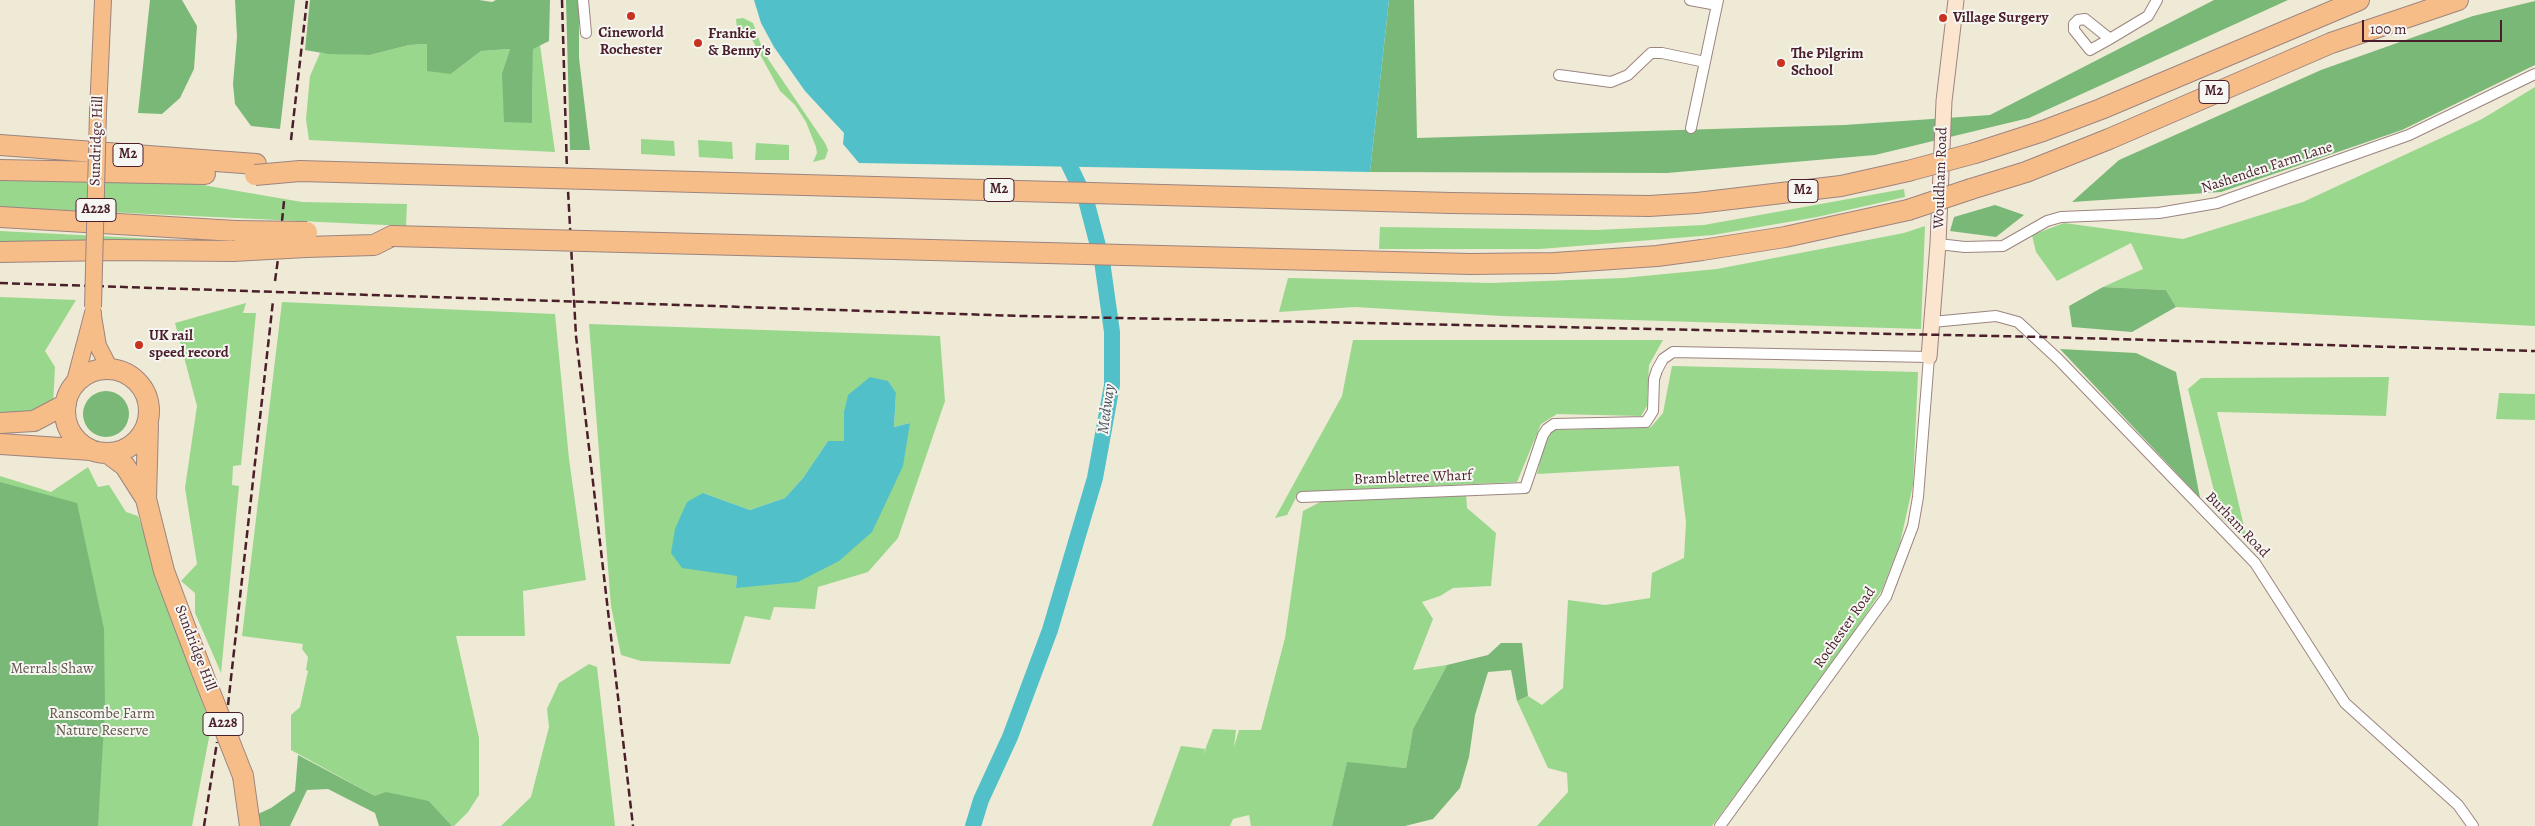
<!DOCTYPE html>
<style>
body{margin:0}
#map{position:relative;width:2535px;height:826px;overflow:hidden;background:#efead5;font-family:Alegreya,serif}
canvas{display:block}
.scale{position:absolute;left:2362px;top:20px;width:140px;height:22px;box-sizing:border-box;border:2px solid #4a1f2b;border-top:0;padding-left:6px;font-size:15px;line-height:18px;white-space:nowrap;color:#4a1f2b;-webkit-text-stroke:4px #f6f6f2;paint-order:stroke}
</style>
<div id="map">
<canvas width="2535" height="826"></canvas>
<div class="scale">100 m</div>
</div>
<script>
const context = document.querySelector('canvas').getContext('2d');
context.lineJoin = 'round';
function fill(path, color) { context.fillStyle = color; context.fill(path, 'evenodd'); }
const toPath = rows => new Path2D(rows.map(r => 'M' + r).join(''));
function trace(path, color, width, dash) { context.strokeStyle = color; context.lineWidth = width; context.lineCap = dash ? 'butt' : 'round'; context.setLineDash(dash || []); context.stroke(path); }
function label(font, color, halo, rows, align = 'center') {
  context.font = font + ' Alegreya,serif'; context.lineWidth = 4; context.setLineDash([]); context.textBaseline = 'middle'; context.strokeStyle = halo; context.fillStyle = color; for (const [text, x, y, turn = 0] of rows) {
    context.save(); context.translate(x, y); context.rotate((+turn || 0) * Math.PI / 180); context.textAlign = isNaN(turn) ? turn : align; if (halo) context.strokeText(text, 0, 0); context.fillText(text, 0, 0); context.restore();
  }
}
fill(toPath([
 [743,18,753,23,764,53,825,143,828,150,825,159,813,162,817,153,816,147,806,122,795,105,780,91,749,34,737,28,736,19],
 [427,44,451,74,481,51,510,49,502,73,532,123,533,48,540,45,555,152,309,140,306,119,310,76,320,53,370,55,409,45],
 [2535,87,2535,326,2176,307,2166,290,2103,287,2143,269,2131,243,2057,281,2036,252,2032,235,2064,223,2183,239,2303,202,2482,119],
 [641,139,674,141,675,156,641,154],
 [698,140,732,142,733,159,699,157],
 [756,143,789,145,789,160,755,160],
 [0,180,191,183,302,202,407,204,406,226,0,207],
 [1904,189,1905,197,1817,217,1713,235,1540,249,1379,249,1380,227,1596,230,1704,225],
 [1925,226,1921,329,1502,316,1355,307,1279,312,1288,278,1491,283,1623,278,1717,269,1904,233],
 [0,231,157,239,232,244,0,246],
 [0,297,76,300,45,351,55,367,53,405,33,415,0,418],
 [282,302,555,314,569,459,586,580,523,591,525,636,456,636,479,738,479,795,468,812,454,826,452,826,429,801,375,796,291,750,291,715,300,707,308,671,306,670,308,657,302,649,303,644,242,636],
 [246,303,243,313,256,313,241,465,233,466,232,485,239,486,221,673,195,613,195,593,181,581,197,564,185,488,197,406,175,323],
 [589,324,940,336,945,401,898,538,868,572,818,587,815,609,774,607,770,620,745,616,730,664,641,661,621,655,611,606],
 [896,393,894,427,910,423,736,588,737,576,703,493,750,510,785,498,803,478,828,441,844,441,844,412],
 [1353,340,1663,340,1649,365,1647,406,1641,416,1557,414,1541,424,1517,482,1299,492,1287,515,1275,518,1342,396],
 [1672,366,1918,372,1913,485,1900,543,1882,590,1832,665,1712,826,1537,826,1568,792,1567,773,1548,768,1517,701,1528,696,1542,705,1563,688,1568,600,1605,605,1650,598,1652,573,1684,558,1686,522,1679,466,1537,474,1547,434,1556,430,1651,427,1663,413],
 [2389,377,2386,416,2217,412,2247,539,2221,518,2188,389,2201,378],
 [2499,393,2535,394,2535,420,2496,419],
 [88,467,98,487,109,485,126,512,138,516,211,727,192,826,0,826,0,476,51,492],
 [1466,493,1467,508,1496,533,1491,586,1453,588,1440,596,1422,602,1433,619,1413,670,1447,665,1413,729,1406,768,1347,763,1332,826,1251,826,1249,815,1233,819,1230,826,1152,826,1181,746,1206,749,1203,755,1213,729,1236,730,1234,747,1239,730,1261,730,1285,638,1303,511,1322,501],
 [589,664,597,667,615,826,501,826,531,797,549,727,547,709,559,683]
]), '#99d78d');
fill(toPath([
 [150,0,182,0,197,26,194,69,180,98,162,114,138,113],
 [235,0,295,0,280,129,251,126,235,104,233,84,237,37],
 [310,0,479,0,492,2,496,0,550,0,549,41,533,49,532,123,504,122,502,73,510,49,481,51,451,74,427,71,427,44,409,45,370,55,328,54,305,50],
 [566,0,579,0,579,58,590,150,570,150],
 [1389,0,1414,0,1417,138,1844,125,1990,115,2214,0,2288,0,2029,118,1875,155,1667,173,1370,172],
 [2535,1,2535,65,2402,130,2221,192,2072,202,2119,160,2321,70,2473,16],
 [1995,205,2024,215,1996,237,1950,231,1954,217],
 [2103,287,2166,290,2176,307,2132,332,2072,327,2069,306],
 [2060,349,2136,353,2176,372,2200,498],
 '83 414a23 23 0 1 1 46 0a23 23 0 1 1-46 0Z',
 [0,482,77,503,104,629,105,709,98,826,0,826],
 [1501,643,1522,643,1528,696,1517,701,1511,670,1488,672,1475,715,1469,757,1460,788,1433,819,1405,826,1332,826,1347,762,1406,768,1413,729,1447,665,1488,655],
 [298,755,375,796,386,792,429,801,452,826,379,826,375,813,328,789,307,790,290,826,260,826,258,814,271,808,295,791]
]), '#7ab878');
fill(toPath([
 [754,0,1389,0,1370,172,859,163,843,144,844,133,805,91,774,47,761,23],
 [870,377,888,381,896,393,894,427,910,423,903,466,872,532,839,561,798,582,736,588,737,576,682,568,671,553,675,529,687,502,703,493,750,510,785,498,803,478,828,441,844,441,844,412,848,395]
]), '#52c0c8');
trace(toPath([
 [973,826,981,800,1010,737,1050,630,1095,478,1112,385,1112,332,1102,261,1086,200,1061,148]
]), '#52c0c8', 16);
const street = toPath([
 [583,0,586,33],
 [1690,0,1717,5],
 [2110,39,2085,19,2078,20,2074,24,2074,30,2090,50,2108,40,2148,16,2157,0],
 [1559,75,1611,82,1628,75,1651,53,1662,53,1705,62],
 [1691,128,1718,0],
 [1938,244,1965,247,2003,246,2047,221,2061,217,2159,213,2217,203,2409,135,2535,74],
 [1932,322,1996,316,2018,322,2058,359,2255,563,2345,703,2458,805,2473,826],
 [1302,497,1525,488,1543,435,1547,429,1554,424,1646,422,1653,411,1654,379,1657,370,1663,359,1673,352,1929,357,1918,497,1913,526,1886,597,1720,826]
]);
const secondary = toPath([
 [1929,357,1938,244,1944,101,1956,0]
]);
const primary = toPath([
 [98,112,103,0],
 [93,316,98,346,110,369],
 [74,385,93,313]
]);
const highway = toPath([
 [0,145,256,164],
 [1975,153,2043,131,2101,109,2359,0],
 [0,170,205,174],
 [1971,189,2026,172,2109,139,2331,43,2458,0],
 [1697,203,1841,186,1908,171],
 [0,217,236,231],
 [306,247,374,245,392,236],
 [1702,250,1785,237,1908,210],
 [0,252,113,250,233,251],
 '65 411a42 42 0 1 1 84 0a42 42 0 1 1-84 0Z',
 [0,423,34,421,66,404],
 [0,444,91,450],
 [109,454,125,466,146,499,164,571,202,672],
 [146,499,148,425],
 [243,776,250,826]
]);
trace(street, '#9c8480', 12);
trace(secondary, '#9c8480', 17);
trace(primary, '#9c8480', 18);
trace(highway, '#9c8480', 22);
trace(street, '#fff', 10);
trace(secondary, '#fce5cf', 15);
trace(primary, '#f7bd88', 16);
trace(highway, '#f7bd88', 20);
trace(toPath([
 [562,0,567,172,576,336,633,826],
 [291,140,307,0],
 [282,221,284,201],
 [275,281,278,259],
 [0,283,1022,316,2043,337,2535,351],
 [228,705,273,301],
 [204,826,217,742]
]), '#4a1f2b', 2.5, [8, 4]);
const primaryBridge = toPath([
 [93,307,98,112]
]);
const highwayBridge = toPath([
 [1908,171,1975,153],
 [255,175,300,171,444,175,1451,203,1649,206,1697,203],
 [1908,210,1971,189],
 [236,231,307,232],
 [392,236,1470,264,1554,263,1657,256,1702,250],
 [233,251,306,247],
 [202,672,243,776]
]);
trace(primaryBridge, '#9c8480', 18, []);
trace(highwayBridge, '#9c8480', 22, []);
trace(primaryBridge, '#f7bd88', 16);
trace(highwayBridge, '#f7bd88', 20);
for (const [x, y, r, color] of [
 [631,16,5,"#c8321e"],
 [1943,18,5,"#c8321e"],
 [698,43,5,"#c8321e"],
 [1781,63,5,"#c8321e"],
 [139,345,5,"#c8321e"]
]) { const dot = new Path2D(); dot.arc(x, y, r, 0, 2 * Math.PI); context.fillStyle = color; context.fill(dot); trace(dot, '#f6f6f2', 2); }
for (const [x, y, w] of [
 [2214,92,30],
 [128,155,30],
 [999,190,30],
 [1803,191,30],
 [96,210,40],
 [223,724,40]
]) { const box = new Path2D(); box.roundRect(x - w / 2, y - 11.5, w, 23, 4); context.fillStyle = '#f6f6f2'; context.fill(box); trace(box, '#4a1f2b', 1); }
label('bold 14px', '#4a1f2b', null, [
 ["M2",2214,92],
 ["M2",128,155],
 ["M2",999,190],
 ["M2",1803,191],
 ["A228",96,210],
 ["A228",223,724]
]);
label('bold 15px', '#4a1f2b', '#f6f6f2', [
 ["Village Surgery",1953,18],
 ["Cineworld",631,33,"center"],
 ["Rochester",631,50,"center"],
 ["Frankie",708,34],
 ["& Benny's",708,51],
 ["The Pilgrim",1791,54],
 ["School",1791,71],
 ["UK rail",149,336],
 ["speed record",149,353]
], 'left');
label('15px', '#4a1f2b', '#f6f6f2', [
 ["Sundridge Hill",97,141,-88],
 ["Nashenden Farm Lane",2267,168,-18],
 ["Wouldham Road",1941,178,-88],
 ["Brambletree Wharf",1413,478,-2],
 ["Burham Road",2237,525,46],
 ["Rochester Road",1845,628,-55],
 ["Sundridge Hill",195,648,69]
]);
label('15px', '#625648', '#f6f6f2', [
 ["Merrals Shaw",52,669],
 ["Ranscombe Farm",102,714],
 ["Nature Reserve",102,731]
]);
label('italic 16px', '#4d5762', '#f6f6f2', [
 ["Medway",1107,409,-82]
]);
</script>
